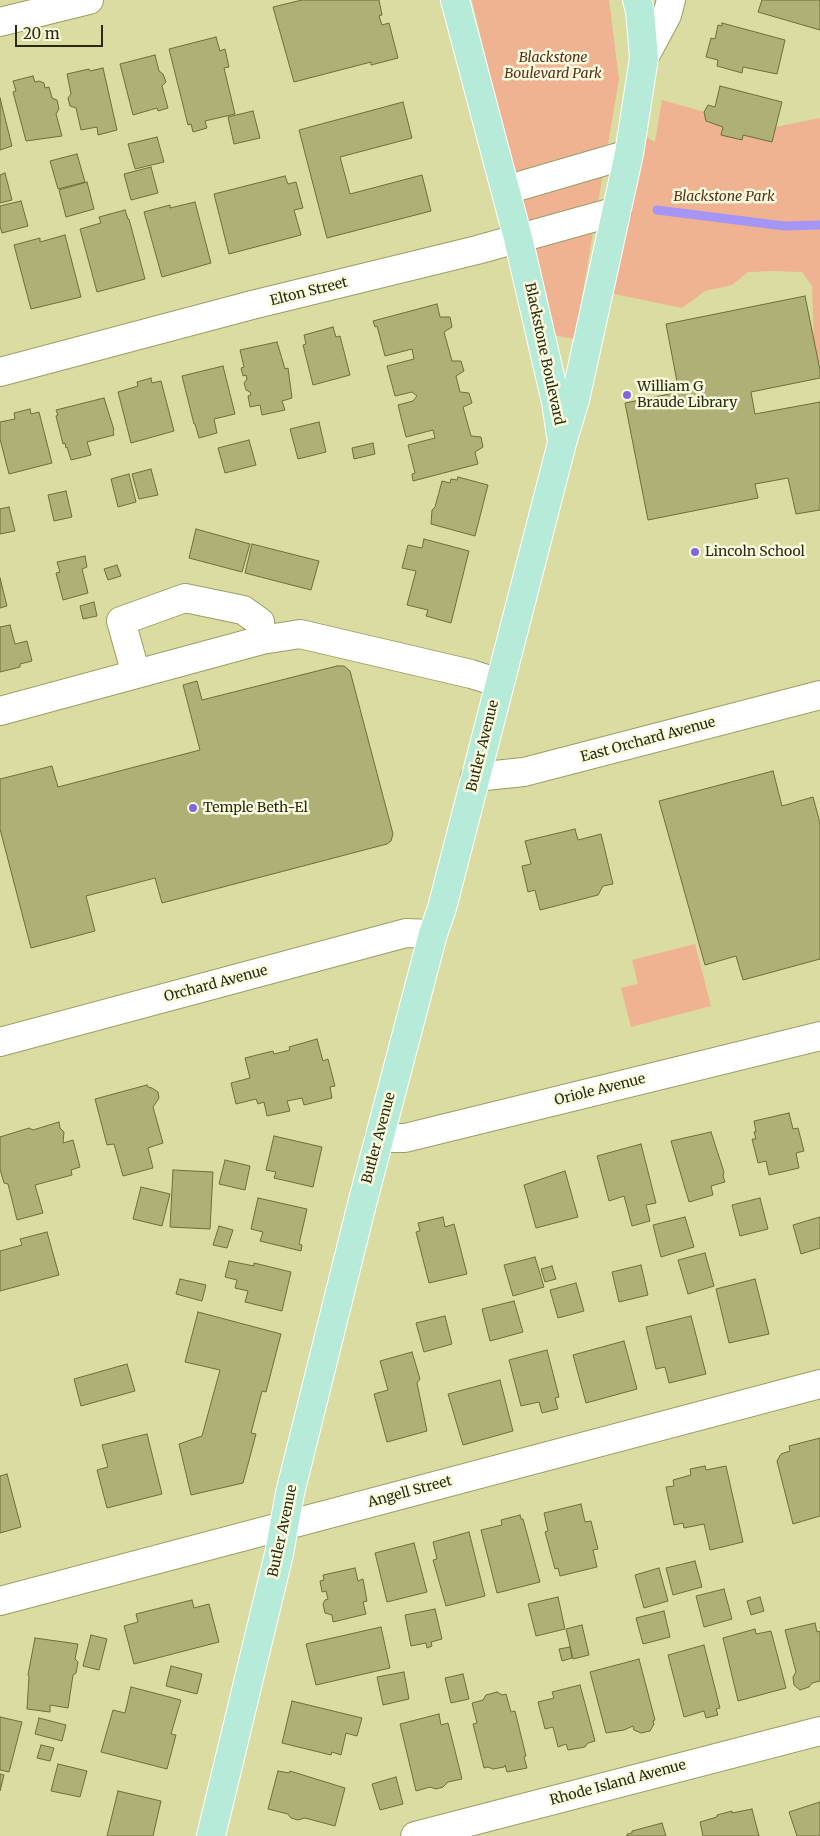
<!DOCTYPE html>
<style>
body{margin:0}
#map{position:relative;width:820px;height:1836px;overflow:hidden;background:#dbdca1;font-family:Merriweather,serif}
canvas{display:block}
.scale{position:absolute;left:15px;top:25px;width:88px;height:22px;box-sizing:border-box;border:2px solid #292a12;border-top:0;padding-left:6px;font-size:15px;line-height:18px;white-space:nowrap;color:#292a12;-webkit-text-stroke:4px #fafbde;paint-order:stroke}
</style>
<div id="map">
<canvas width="820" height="1836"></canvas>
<div class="scale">20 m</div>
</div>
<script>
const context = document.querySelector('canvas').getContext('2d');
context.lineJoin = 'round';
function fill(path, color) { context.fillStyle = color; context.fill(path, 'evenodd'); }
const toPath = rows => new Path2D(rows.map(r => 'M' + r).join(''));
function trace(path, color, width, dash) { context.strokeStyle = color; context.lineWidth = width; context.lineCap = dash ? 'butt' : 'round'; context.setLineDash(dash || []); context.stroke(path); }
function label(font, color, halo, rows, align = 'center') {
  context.font = font + ' Merriweather,serif'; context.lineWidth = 5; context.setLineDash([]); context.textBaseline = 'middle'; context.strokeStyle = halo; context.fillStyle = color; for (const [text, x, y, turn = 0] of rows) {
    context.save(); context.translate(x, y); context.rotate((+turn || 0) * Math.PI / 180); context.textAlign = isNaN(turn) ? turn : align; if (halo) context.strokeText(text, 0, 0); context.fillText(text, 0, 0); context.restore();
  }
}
fill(toPath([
 [472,0,609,0,619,79,575,339,552,335],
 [662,100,765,129,820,118,820,374,815,375,812,286,802,272,774,271,748,272,732,285,705,291,682,308,605,292,635,130,655,142],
 [695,944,711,1006,631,1027,621,988,638,984,632,960]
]), '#efb392');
trace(toPath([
 [657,210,784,226,820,225]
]), '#a596f6', 9);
const building = toPath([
 [302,0,379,0,382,15,379,16,382,25,389,23,398,58,371,65,371,62,294,82,273,7,302,0],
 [762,0,820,0,820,30,758,12,762,0],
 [722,23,785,40,777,74,743,67,742,73,717,66,718,60,706,57,711,38,715,39,718,25,722,26,722,23],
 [216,37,220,51,225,49,229,67,224,68,235,114,205,121,207,128,193,132,191,124,188,125,169,49,216,37],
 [155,55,159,71,163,74,166,82,162,86,168,108,158,111,157,108,133,115,120,64,155,55],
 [103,68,117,130,98,135,97,127,81,130,76,108,70,106,68,98,71,94,67,74,89,69,90,71,103,68],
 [33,76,35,82,39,81,44,83,45,88,49,87,52,98,57,100,59,109,56,114,62,136,26,141,13,92,16,91,13,81,33,76],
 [720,86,782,102,772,142,743,135,742,140,721,135,723,127,706,121,704,112,708,105,715,107,720,86],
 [0,98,12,146,0,150,0,98],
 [403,102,412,138,340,157,350,194,422,175,431,211,327,238,299,130,403,102],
 [253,111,260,138,234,144,228,117,253,111],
 [157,137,164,162,135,169,128,144,157,137],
 [77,154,85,182,58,189,50,161,77,154],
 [151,167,158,193,131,200,124,174,151,167],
 [5,173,12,200,0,203,0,175,5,173],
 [285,176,288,184,296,182,303,208,294,210,301,235,229,254,214,194,285,176],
 [87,182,94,209,66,217,59,190,87,182],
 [21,201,28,226,2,233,0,226,0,206,21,201],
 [195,202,211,263,162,277,144,212,170,205,170,208,195,202],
 [125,210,128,219,129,219,145,279,97,292,80,229,101,223,99,217,125,210],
 [65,235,81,297,31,309,14,245,40,238,40,242,65,235],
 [805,296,820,370,820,378,751,392,755,414,820,402,820,510,796,514,788,478,755,484,758,498,648,520,625,403,679,392,666,324,805,296],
 [437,304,440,317,450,317,452,327,444,332,452,361,461,361,464,371,456,376,460,392,469,393,472,403,463,407,471,436,481,437,483,447,475,452,478,464,413,481,412,474,415,473,408,445,435,438,433,430,406,437,398,405,413,401,417,396,412,392,395,396,387,366,414,359,412,349,385,356,377,326,375,327,373,321,437,304],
 [333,327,336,337,340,336,350,375,313,385,303,345,306,344,304,335,333,327],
 [277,342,285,369,288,368,292,398,282,401,285,410,262,415,260,405,250,407,248,396,251,395,250,392,246,390,244,383,247,379,246,375,243,376,241,368,244,367,240,350,277,342],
 [223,366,235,414,214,419,217,433,199,438,195,424,194,424,182,376,223,366],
 [151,378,152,383,161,381,174,431,131,443,118,392,138,386,137,382,151,378],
 [104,398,114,430,113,431,114,435,87,442,91,455,71,460,67,447,66,448,65,443,63,444,56,416,58,415,56,410,104,398],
 [30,409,31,414,39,412,52,463,9,474,0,439,0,422,15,419,14,413,30,409],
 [319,422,326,452,298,459,290,429,319,422],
 [249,440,256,465,225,473,218,448,249,440],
 [373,443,375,454,354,459,352,448,373,443],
 [151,469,158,495,139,499,132,474,151,469],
 [129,474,136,502,118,507,111,479,129,474],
 [458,477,488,485,475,536,431,524,432,510,435,507,442,481,450,483,451,479,457,480,458,477],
 [66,491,72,517,54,521,48,495,66,491],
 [9,507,15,531,0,534,0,509,9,507],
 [196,529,250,544,242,572,189,558,196,529],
 [424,539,469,551,451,623,426,616,428,610,407,605,416,571,402,568,408,545,422,548,424,539],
 [252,544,319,561,311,590,245,573,252,544],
 [85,556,87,567,82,569,88,593,63,600,56,573,60,572,57,562,85,556],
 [117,565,121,576,108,580,104,569,117,565],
 [0,578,7,606,0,608,0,578],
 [94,602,97,616,83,619,80,606,94,602],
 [10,625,15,644,27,641,32,661,20,664,20,667,0,672,0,627,10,625],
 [337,666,344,666,350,671,393,834,391,841,387,844,162,903,155,878,86,896,95,931,31,948,0,829,0,779,52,766,58,787,200,750,183,685,197,681,202,700,337,666],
 [773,771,782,806,813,797,820,823,820,959,743,980,736,956,705,965,659,801,773,771],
 [575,829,578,840,601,834,613,884,603,886,598,895,540,910,535,890,528,892,522,866,531,864,525,841,575,829],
 [317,1039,323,1061,328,1059,335,1086,330,1087,332,1098,304,1105,302,1098,287,1101,290,1111,267,1116,264,1102,258,1104,256,1099,236,1104,231,1083,250,1078,245,1058,273,1051,274,1054,290,1050,289,1047,317,1039],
 [147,1085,148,1087,152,1088,158,1092,159,1098,153,1107,163,1143,148,1148,153,1168,123,1176,114,1144,107,1145,95,1099,147,1085],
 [789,1113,793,1129,798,1128,804,1151,796,1153,799,1168,769,1175,766,1161,758,1163,752,1139,756,1139,754,1132,756,1132,754,1121,789,1113],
 [59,1122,60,1128,64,1132,63,1143,73,1140,80,1167,71,1170,72,1175,35,1185,43,1213,17,1220,8,1184,4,1183,0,1169,0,1137,29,1128,33,1130,59,1122],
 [711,1132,724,1172,723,1176,725,1182,711,1186,713,1195,689,1202,671,1141,711,1132],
 [274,1136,322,1147,313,1187,274,1178,276,1172,266,1170,274,1136],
 [641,1144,656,1203,646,1205,650,1221,632,1226,624,1196,609,1201,597,1156,641,1144],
 [225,1160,250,1166,245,1190,219,1184,225,1160],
 [173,1170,213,1172,210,1229,170,1227,173,1170],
 [565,1171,578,1217,536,1228,524,1185,565,1171],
 [141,1187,170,1194,162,1226,133,1219,141,1187],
 [258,1198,307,1209,299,1244,302,1245,301,1251,260,1241,263,1232,251,1229,258,1198],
 [760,1198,768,1229,740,1236,732,1205,760,1198],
 [443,1217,445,1227,454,1224,467,1274,429,1283,416,1232,420,1231,418,1223,443,1217],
 [685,1217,694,1247,661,1257,653,1225,685,1217],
 [820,1217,820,1248,801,1254,793,1225,820,1217],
 [219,1226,233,1230,227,1248,213,1245,219,1226],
 [47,1232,59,1275,0,1291,0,1251,22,1245,20,1239,47,1232],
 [705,1253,714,1286,688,1294,678,1260,705,1253],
 [535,1257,544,1287,513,1296,504,1265,535,1257],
 [229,1261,254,1266,254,1263,291,1272,282,1311,245,1302,248,1291,235,1288,237,1280,225,1277,229,1261],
 [641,1265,648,1295,619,1302,612,1272,641,1265],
 [552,1266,556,1279,545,1282,541,1269,552,1266],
 [180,1279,206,1285,202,1301,176,1294,180,1279],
 [755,1279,769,1334,729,1343,716,1289,755,1279],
 [576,1283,584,1311,558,1318,550,1290,576,1283],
 [514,1301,523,1332,490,1341,482,1309,514,1301],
 [198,1312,281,1334,266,1392,262,1391,251,1433,256,1434,243,1483,191,1495,179,1444,202,1436,220,1370,185,1362,198,1312],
 [445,1316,452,1344,424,1352,416,1323,445,1316],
 [691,1316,706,1374,669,1383,665,1367,656,1369,646,1327,691,1316],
 [624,1341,637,1389,586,1403,573,1355,624,1341],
 [547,1350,559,1397,555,1398,558,1409,542,1413,539,1402,521,1406,509,1360,547,1350],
 [412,1352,420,1379,417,1383,427,1431,387,1442,374,1394,388,1390,380,1361,412,1352],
 [127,1364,135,1391,81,1406,74,1379,127,1364],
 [500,1380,513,1431,463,1445,448,1394,500,1380],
 [147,1434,162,1494,107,1508,97,1470,108,1467,102,1445,147,1434],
 [820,1438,820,1516,793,1524,777,1461,781,1454,790,1451,789,1446,820,1438],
 [705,1466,706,1470,726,1466,743,1542,710,1550,704,1524,684,1528,683,1523,674,1525,666,1487,674,1486,673,1480,691,1475,690,1469,705,1466],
 [7,1474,21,1527,0,1533,0,1476,7,1474],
 [581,1504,585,1522,591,1521,598,1549,593,1550,597,1567,560,1576,558,1568,555,1569,545,1532,548,1531,544,1513,581,1504],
 [520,1515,521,1519,523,1519,540,1582,497,1593,481,1530,502,1525,501,1520,520,1515],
 [469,1532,485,1596,446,1606,433,1560,437,1559,433,1542,469,1532],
 [414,1543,427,1592,387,1602,375,1553,414,1543],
 [695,1561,702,1587,673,1595,666,1568,695,1561],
 [355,1568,358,1581,363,1579,367,1601,363,1602,366,1614,333,1622,332,1615,325,1613,323,1604,325,1600,328,1599,326,1591,322,1592,320,1581,324,1580,323,1575,355,1568],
 [659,1568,668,1601,644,1608,635,1575,659,1568],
 [724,1589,732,1619,704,1627,696,1596,724,1589],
 [558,1597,565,1629,536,1636,528,1604,558,1597],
 [760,1597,764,1611,751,1615,747,1601,760,1597],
 [192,1600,194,1608,209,1604,219,1642,134,1664,124,1626,138,1622,136,1614,192,1600],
 [435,1609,442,1639,431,1642,432,1646,427,1648,426,1643,411,1646,405,1615,435,1609],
 [664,1611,670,1637,643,1644,636,1618,664,1611],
 [815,1623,817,1632,820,1631,820,1681,812,1683,809,1687,800,1690,794,1685,793,1677,796,1672,785,1630,815,1623],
 [582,1625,589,1655,573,1659,566,1629,582,1625],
 [381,1627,390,1668,316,1685,306,1644,381,1627],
 [755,1629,756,1634,771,1631,786,1688,738,1701,723,1638,755,1629],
 [91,1635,107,1639,99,1670,83,1666,91,1635],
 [35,1638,78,1644,75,1659,78,1662,76,1673,73,1675,68,1708,50,1705,50,1712,27,1709,29,1677,28,1675,35,1638],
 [704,1645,720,1708,716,1709,718,1715,706,1718,704,1711,684,1717,668,1655,704,1645],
 [570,1647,572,1658,562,1661,559,1649,570,1647],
 [639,1659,655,1720,653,1721,654,1724,650,1731,641,1733,634,1730,633,1726,624,1730,606,1733,590,1672,639,1659],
 [171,1666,202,1674,197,1694,166,1686,171,1666],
 [404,1672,409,1699,383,1705,377,1677,404,1672],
 [463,1674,469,1699,451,1703,445,1678,463,1674],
 [580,1685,595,1741,588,1743,585,1747,568,1750,566,1744,558,1747,553,1727,545,1729,538,1702,554,1698,552,1692,580,1685],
 [131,1687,181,1700,171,1734,176,1735,167,1769,101,1752,113,1710,125,1713,131,1687],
 [497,1692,502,1695,506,1694,511,1712,515,1711,526,1756,524,1757,527,1768,507,1772,505,1765,504,1767,493,1769,488,1767,484,1768,473,1724,477,1723,472,1703,483,1700,486,1695,497,1692],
 [292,1701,362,1718,357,1736,346,1733,341,1755,332,1752,331,1755,282,1743,292,1701],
 [439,1714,441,1725,448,1723,462,1779,448,1782,443,1787,436,1789,430,1787,416,1791,400,1724,439,1714],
 [0,1717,22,1722,9,1772,0,1770,0,1717],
 [39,1718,66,1725,62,1741,35,1734,39,1718],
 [41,1745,54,1748,50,1761,37,1758,41,1745],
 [58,1764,87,1771,80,1797,51,1791,58,1764],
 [278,1771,289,1773,290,1771,345,1788,335,1826,305,1818,298,1820,291,1818,288,1814,268,1809,278,1771],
 [0,1774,4,1775,0,1791,0,1774],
 [396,1777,403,1804,380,1810,372,1784,396,1777],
 [118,1791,161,1801,153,1836,107,1836,118,1791],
 [820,1802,820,1836,797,1836,789,1812,820,1802],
 [752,1809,759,1836,703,1836,700,1822,717,1817,717,1815,732,1811,732,1813,752,1809],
 [662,1823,666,1836,627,1836,627,1834,632,1833,632,1831,662,1823]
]);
fill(building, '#aeb076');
trace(building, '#6e6e37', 1);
const minor = toPath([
 [0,22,89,0],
 [644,58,667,15,671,0],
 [506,190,629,154],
 [0,372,252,305,477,250,617,211],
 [136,674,121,621,185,598,243,610,260,622,262,640],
 [0,711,262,640,300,634,471,674,500,683],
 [475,777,524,772,820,695],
 [0,1042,406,933,433,934],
 [379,1138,405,1138,820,1036],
 [0,1601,820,1384],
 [415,1836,820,1731]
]);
const major = toPath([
 [455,0,518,238,556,402,561,436],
 [211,1836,279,1554,290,1493,362,1204,433,934,442,908,562,443,575,400,629,154,644,58,640,11,637,0]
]);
trace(minor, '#9c9d64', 30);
trace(major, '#fff', 30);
trace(minor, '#fff', 28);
trace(major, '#b7ebd9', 28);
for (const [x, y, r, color] of [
 [627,395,5,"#8066e2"],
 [695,552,5,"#8066e2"],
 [193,808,5,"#8066e2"]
]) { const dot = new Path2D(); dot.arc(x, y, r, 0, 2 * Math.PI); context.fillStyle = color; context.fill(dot); trace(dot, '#fafbde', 2); }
label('italic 14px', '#562f18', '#fafbde', [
 ["Blackstone",553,58],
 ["Boulevard Park",553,74],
 ["Blackstone Park",724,197]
]);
label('14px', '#292a12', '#fafbde', [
 ["Elton Street",309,292,-14],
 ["Blackstone Boulevard",544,354,78],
 ["East Orchard Avenue",648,740,-15],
 ["Butler Avenue",483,746,-76],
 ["Orchard Avenue",216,984,-15],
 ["Oriole Avenue",600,1090,-14],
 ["Butler Avenue",379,1138,-75],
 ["Angell Street",410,1492,-15],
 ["Butler Avenue",283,1531,-78],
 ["Rhode Island Avenue",618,1783,-15]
]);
label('14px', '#292a12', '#fafbde', [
 ["William G",637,387],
 ["Braude Library",637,403],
 ["Lincoln School",705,552],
 ["Temple Beth-El",203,808]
], 'left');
</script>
